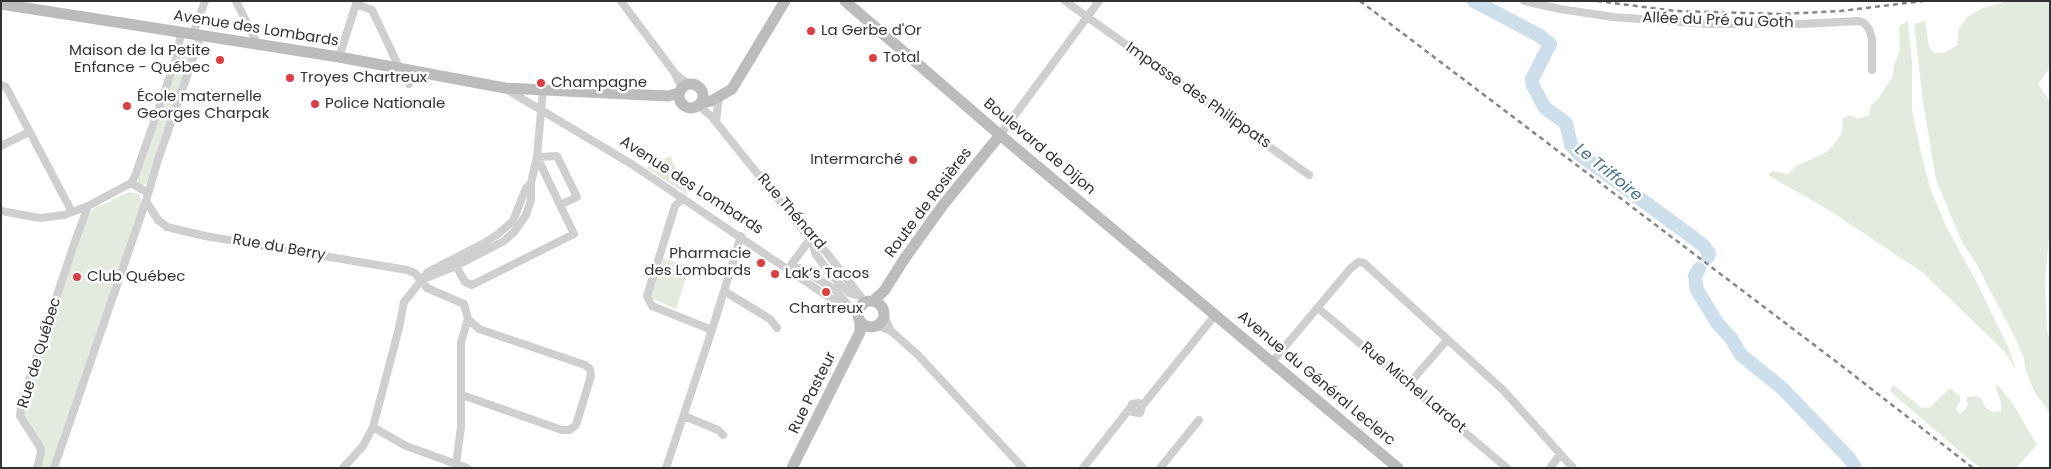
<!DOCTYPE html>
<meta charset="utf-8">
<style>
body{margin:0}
#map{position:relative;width:2051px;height:469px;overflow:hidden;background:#fff;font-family:Poppins,sans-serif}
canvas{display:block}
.frame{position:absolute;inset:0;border:2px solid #323232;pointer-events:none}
</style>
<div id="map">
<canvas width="2051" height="469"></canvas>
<div class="frame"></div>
</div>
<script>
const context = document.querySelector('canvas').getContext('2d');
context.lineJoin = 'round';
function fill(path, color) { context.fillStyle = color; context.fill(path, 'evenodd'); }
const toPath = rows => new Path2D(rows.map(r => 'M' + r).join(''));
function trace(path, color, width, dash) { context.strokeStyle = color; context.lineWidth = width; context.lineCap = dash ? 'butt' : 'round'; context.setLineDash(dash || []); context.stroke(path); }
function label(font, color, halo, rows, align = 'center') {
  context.font = font + ' Poppins,sans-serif'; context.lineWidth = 5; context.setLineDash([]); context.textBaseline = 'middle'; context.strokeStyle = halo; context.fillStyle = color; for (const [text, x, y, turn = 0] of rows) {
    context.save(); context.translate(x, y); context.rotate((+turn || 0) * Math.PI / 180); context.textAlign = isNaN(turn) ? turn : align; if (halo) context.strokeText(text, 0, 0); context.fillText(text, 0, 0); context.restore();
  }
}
fill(toPath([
 [2008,1,2050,1,2050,68,2038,84,2050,101,2050,227,2045,280,2047,330,2050,339,2050,413,2034,391,2025,368,2024,358,2015,338,1977,265,1962,242,1936,180,1923,102,1914,24,1925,21,1929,47,1933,53,1944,53,1957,45,1959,28,1967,17,1983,8],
 [1908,21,1912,62,1912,109,1921,153,1931,191,1946,226,1977,283,2009,349,2016,370,2004,351,1922,272,1832,212,1768,175,1772,171,1788,174,1796,166,1825,153,1834,144,1842,133,1843,118,1849,115,1858,119,1869,115,1871,105,1878,99,1893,76,1894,65,1900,50,1899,26],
 [187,41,191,42,194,47,151,174,147,183,142,186,138,183,138,178,183,46],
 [670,156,688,195,646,168],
 [129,192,139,194,142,202,52,468,40,468,43,454,24,417,23,405,87,217,95,208],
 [662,258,690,266,676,309,653,299,651,294],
 [1997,384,2013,404,2037,445,2016,468,1982,468,1971,461,1893,394,1890,390,1893,385,1922,408,1930,407,1950,388,1960,396,1960,402,1956,409,1959,413,1964,411,1968,405,1966,398,1973,396,1981,398,1986,408,1993,412,2001,411,2001,403,1996,388]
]), '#e4eade');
trace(toPath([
 [1474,1,1540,36,1550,44,1532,79,1533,86,1545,108,1566,123,1571,145,1578,153,1703,245,1709,253,1708,257],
 [1699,269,1695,276,1697,290,1718,324,1731,338,1741,355,1782,388,1849,458,1855,468]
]), '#cedfec', 14);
trace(toPath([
 [236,1,257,43],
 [621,1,674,72,682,88],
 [1065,1,1309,175],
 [1524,1,1560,9,1613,17,1709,24,1800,24,1859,21,1864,23,1869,29,1872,39,1872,70],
 [356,4,372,10,400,69],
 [193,34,205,1],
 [339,57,357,1],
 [677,75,689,85],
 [409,84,411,71],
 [1,85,6,87,72,212],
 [506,89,633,165,830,298,858,313],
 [699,106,711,116,802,229,826,252,865,302],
 [716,122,719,96],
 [1000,135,1099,1],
 [1,146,29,132],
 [131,183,148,193],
 [683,198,675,206,647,296,652,306,712,330],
 [146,201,158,220,167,227,205,236,407,270,415,273,427,288,464,304,468,319,461,342,461,427,456,464],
 [1,211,40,218,64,215,88,206],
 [811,238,816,255,833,277,849,293,860,296],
 [456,266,465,282,472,285,574,234,537,157,557,156,577,197,560,205],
 [788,269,800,268,834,289,848,305],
 [788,269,811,238],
 [421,280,456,266,504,241,515,231,526,215,531,200,531,183,537,157,543,90],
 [724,291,770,319,777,328],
 [1318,308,1507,468],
 [884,316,891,331],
 [877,325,891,331,918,355,1023,468],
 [1272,362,1350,269,1358,262,1364,263,1504,391,1573,468],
 [1408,385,1447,340],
 [462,395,562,430,570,430,576,425,591,376,590,369,585,365,479,329,468,319],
 [1142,406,1139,403,1132,404,1132,412,1140,413,1142,406,1216,314],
 [684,416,718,430,723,435],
 [373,427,406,446,467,468],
 [37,468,41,453,40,447,20,416,21,404,73,247,88,206,131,183,135,176,177,56,181,32],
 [54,468,146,201,158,160,201,35],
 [343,468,363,446,373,427,399,328,404,302,428,272,484,243,498,234,513,221,526,188,531,183],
 [666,468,712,330,741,236],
 [1083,468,1130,408],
 [1160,468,1199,420],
 [1550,468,1560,454]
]), '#cfcfcf', 8);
trace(toPath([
 [845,1,1000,135,1398,468],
 [1,4,339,57,505,88,668,96,679,93],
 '679 96a12 12 0 1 1 24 0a12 12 0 1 1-24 0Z',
 [701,103,711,101,732,89,785,1],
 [873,301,884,291,905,258,943,205,1000,135],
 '858 314a13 13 0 1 1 26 0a13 13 0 1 1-26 0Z',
 [792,468,860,332,860,321]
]), '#bcbcbc', 11);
trace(toPath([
 [1360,1,1842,366,1973,468],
 [1597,1,1676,11,1781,14,1841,11,1923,1]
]), '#878787', 2.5, [5, 4]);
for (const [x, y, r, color] of [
 [811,31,5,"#de3e42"],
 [873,58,5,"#de3e42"],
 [220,60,5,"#de3e42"],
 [290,78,5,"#de3e42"],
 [541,83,5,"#de3e42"],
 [315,104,5,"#de3e42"],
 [127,106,5,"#de3e42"],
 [913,160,5,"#de3e42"],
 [761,263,5,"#de3e42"],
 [775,274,5,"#de3e42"],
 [77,277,5,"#de3e42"],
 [826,292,5,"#de3e42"]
]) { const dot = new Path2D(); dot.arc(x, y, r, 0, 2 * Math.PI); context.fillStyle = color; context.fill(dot); trace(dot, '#fff', 2); }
label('15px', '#323232', '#fff', [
 ["Allée du Pré au Goth",1718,21,2],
 ["Avenue des Lombards",256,29,9],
 ["Impasse des Philippats",1198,96,35],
 ["Boulevard de Dijon",1039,147,40],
 ["Avenue des Lombards",691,186,33],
 ["Route de Rosières",929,203,-53],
 ["Rue Thénard",791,212,49],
 ["Rue du Berry",279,248,10],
 ["Rue de Québec",40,353,-73],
 ["Avenue du Général Leclerc",1316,379,40],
 ["Rue Michel Lardot",1413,388,40],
 ["Rue Pasteur",813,393,-64]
]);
label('15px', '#323232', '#fff', [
 ["La Gerbe d'Or",821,31],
 ["Maison de la Petite",210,51,"right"],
 ["Enfance - Québec",210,68,"right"],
 ["Total",883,58],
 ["Troyes Chartreux",300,78],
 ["Champagne",551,83],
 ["École maternelle",137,97],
 ["Georges Charpak",137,114],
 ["Police Nationale",325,104],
 ["Intermarché",903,160,"right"],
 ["Pharmacie",751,254,"right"],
 ["des Lombards",751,271,"right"],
 ["Lak’s Tacos",785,274],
 ["Club Québec",87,277],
 ["Chartreux",826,309,"center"]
], 'left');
label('italic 16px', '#426f91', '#fff', [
 ["Le Triffoire",1608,173,39]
]);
</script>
